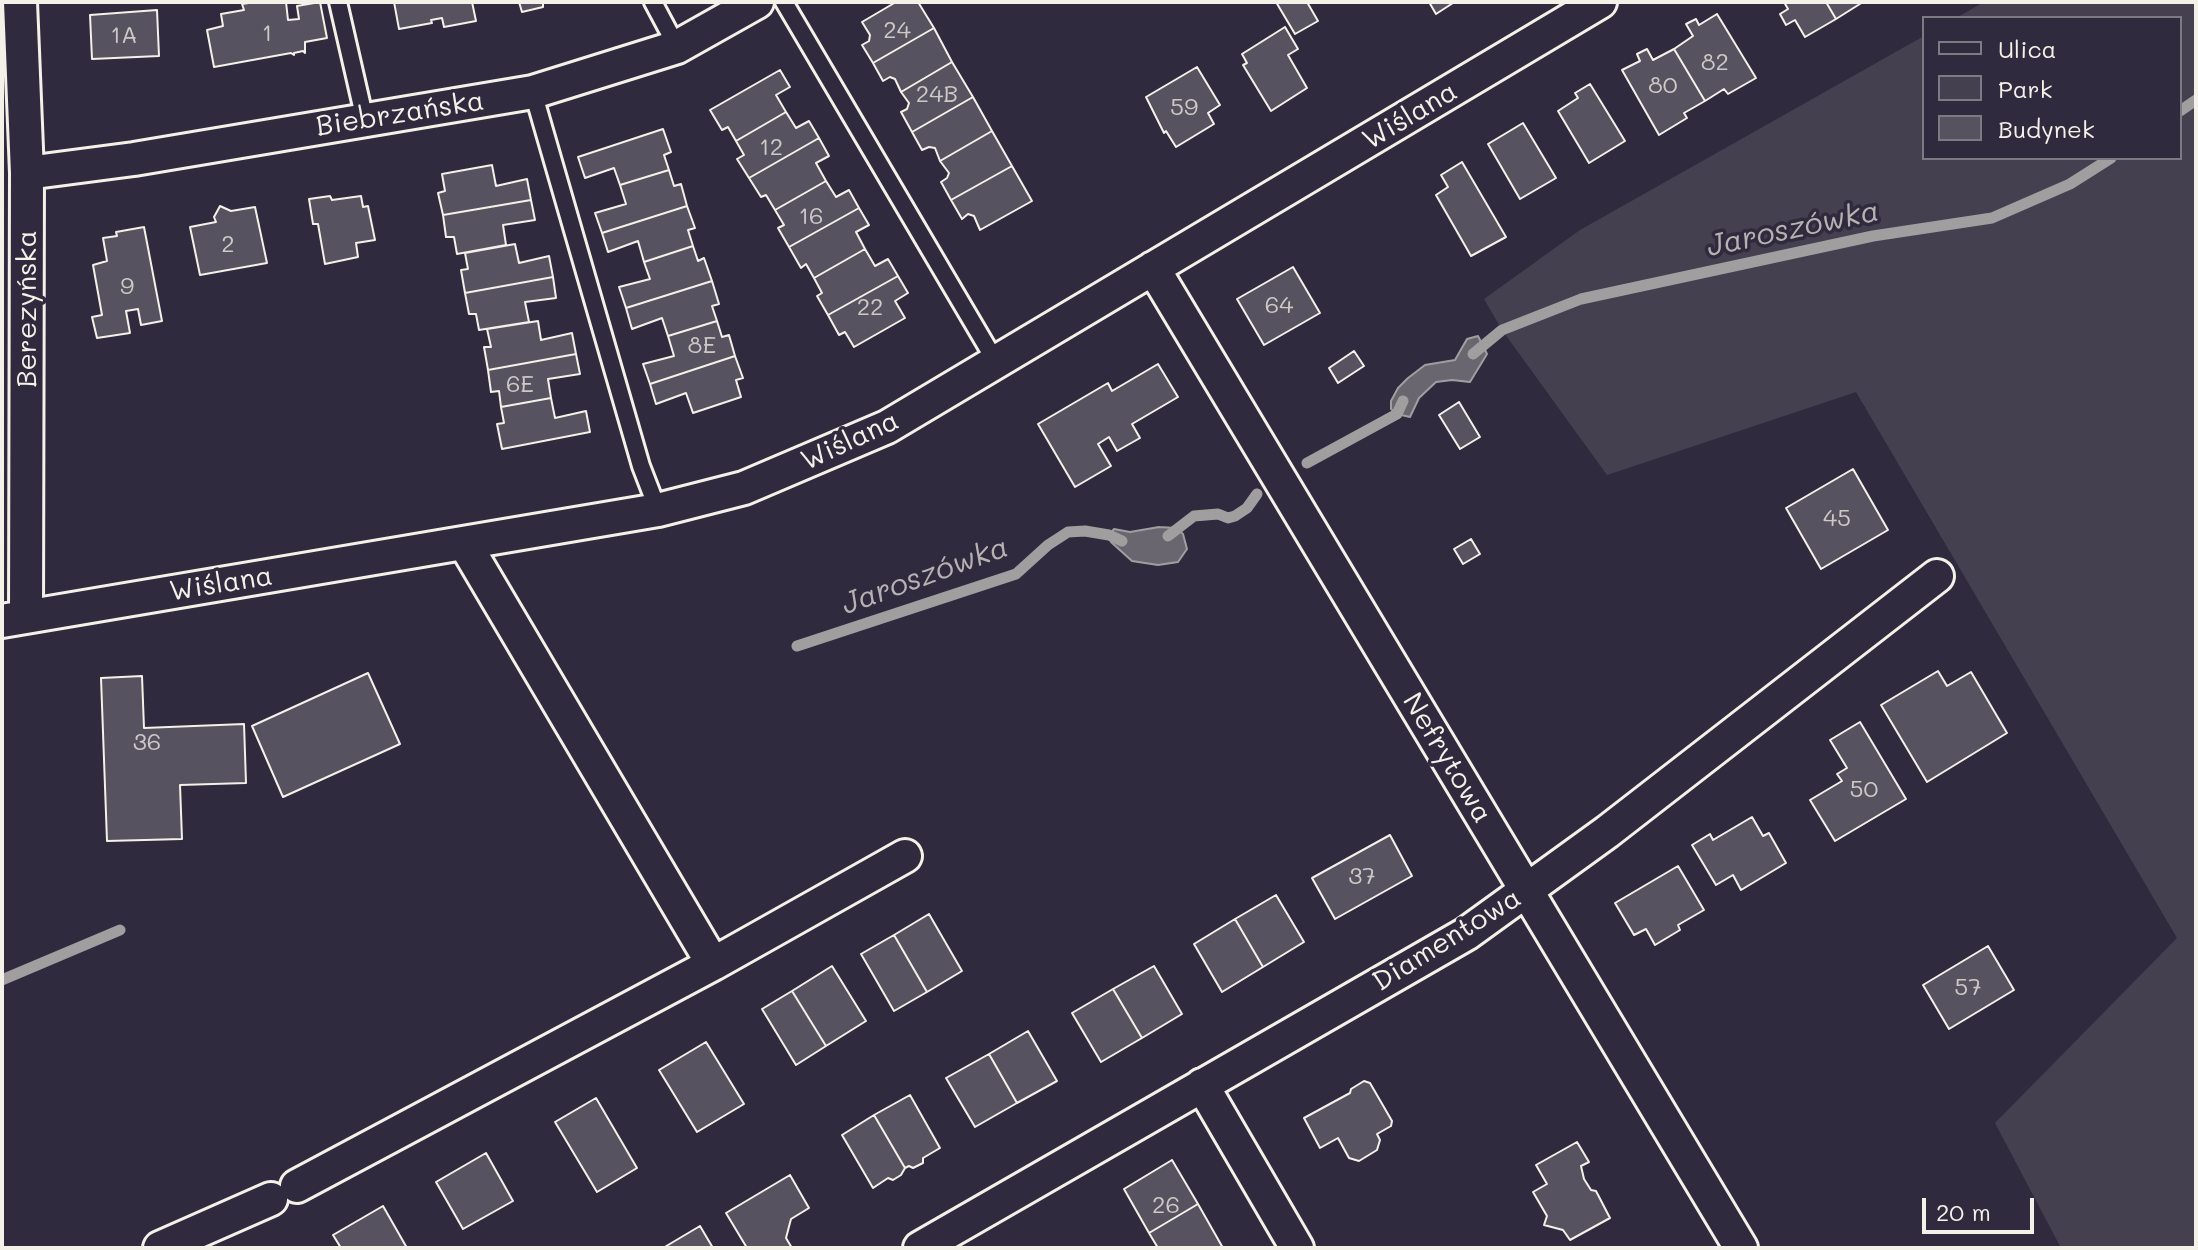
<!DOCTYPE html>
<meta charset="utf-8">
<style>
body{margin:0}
#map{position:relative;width:2198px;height:1250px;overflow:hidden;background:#2f2a3d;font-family:Mali,sans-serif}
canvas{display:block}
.frame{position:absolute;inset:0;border:4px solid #f4f1e8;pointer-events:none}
.legend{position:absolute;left:1922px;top:16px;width:260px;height:144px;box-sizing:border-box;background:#2f2a3d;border:2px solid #7e7a81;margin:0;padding:10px 14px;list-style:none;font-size:24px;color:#f4f1e8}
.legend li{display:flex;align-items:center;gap:16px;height:40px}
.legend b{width:40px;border:2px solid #7e7a81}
.scale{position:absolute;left:1922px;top:1198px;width:112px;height:36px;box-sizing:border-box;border:4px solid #f4f1e8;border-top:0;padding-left:10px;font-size:24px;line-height:28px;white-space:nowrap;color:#f4f1e8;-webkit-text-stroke:6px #2f2a3d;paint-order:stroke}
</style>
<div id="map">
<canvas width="2198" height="1250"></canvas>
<div class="frame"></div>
<ul class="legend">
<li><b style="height:10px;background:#2f2a3d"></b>Ulica</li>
<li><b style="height:22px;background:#454050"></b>Park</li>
<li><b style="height:22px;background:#56525f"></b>Budynek</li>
</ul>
<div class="scale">20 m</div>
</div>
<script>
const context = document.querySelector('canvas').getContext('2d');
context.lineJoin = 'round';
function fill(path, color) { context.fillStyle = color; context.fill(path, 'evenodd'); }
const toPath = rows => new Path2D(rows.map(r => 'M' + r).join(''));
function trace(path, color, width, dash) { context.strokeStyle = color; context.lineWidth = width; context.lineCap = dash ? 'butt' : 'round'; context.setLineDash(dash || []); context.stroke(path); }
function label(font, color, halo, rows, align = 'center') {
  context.font = font + ' Mali,sans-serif'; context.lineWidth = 7; context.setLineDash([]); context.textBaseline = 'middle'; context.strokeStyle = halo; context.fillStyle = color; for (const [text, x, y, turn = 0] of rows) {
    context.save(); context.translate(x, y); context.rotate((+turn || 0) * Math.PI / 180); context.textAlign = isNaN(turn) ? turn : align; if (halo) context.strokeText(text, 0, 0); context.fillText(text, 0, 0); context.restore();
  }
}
fill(toPath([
 [1984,2,2196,2,2196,1248,2061,1248,1995,1123,2177,938,1856,392,1607,475,1502,330,1484,299,1580,230,1924,36,1924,158,2180,158,2180,18,1956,18]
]), '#454050');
const water = toPath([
 [1478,336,1487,354,1470,382,1452,380,1436,382,1419,398,1410,417,1397,414,1391,409,1391,401,1398,388,1408,378,1425,365,1455,360,1467,339,1478,336],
 [1159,527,1176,528,1183,534,1187,549,1178,562,1158,565,1132,561,1111,542,1109,535,1114,529,1130,532,1159,527]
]);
fill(water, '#6a6670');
trace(water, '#a19ea0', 2);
trace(toPath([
 [2180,111,2196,100],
 [1473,354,1502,330,1581,299,1873,236,1992,218,2070,184,2111,158],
 [1307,463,1397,414,1403,401],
 [1168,536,1194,516,1218,514,1228,518,1235,516,1247,508,1257,494],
 [797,646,1016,574,1048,545,1068,532,1085,531,1109,535,1122,541],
 [2,980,120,930]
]), '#a19ea0', 11);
const building = toPath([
 [255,2,286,2,288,20,299,19,297,6,320,2,327,38,305,42,305,53,303,51,294,53,294,55,291,53,214,67,207,30,223,26,221,14,244,10,242,4,255,2],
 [394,2,472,2,476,21,444,27,442,18,431,20,432,23,399,29,394,2],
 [519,2,543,2,543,7,522,12,519,2],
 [896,2,918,2,934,28,873,63,862,45,869,41,870,35,862,22,896,2],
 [1276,2,1307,2,1318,21,1295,34,1276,2],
 [1429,2,1453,2,1453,3,1436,14,1429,2],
 [1784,2,1826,2,1836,19,1805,37,1795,20,1786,25,1780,14,1788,9,1784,2],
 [1826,2,1863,2,1836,19,1826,2],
 [157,10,159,56,92,59,90,15,157,10],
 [1717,14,1756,78,1728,94,1724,89,1705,101,1674,49,1693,36,1686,24,1696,19,1699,25,1717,14],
 [1285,27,1298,49,1288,55,1307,88,1271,111,1243,65,1247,63,1242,54,1285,27],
 [934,28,952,62,901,92,895,79,890,77,883,81,873,63,934,28],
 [1647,49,1653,60,1674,49,1705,101,1684,113,1687,118,1659,135,1622,70,1640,61,1637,54,1647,49],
 [952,62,973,97,912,132,901,112,907,109,909,103,901,92,952,62],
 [1197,67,1220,105,1208,113,1214,124,1176,147,1166,131,1164,133,1146,97,1197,67],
 [780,70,790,87,776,95,786,112,736,141,728,127,722,130,710,110,780,70],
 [1590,84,1625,141,1589,163,1558,111,1578,98,1575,93,1590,84],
 [973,97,992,131,940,161,935,148,929,147,922,150,912,132,973,97],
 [786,112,796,128,809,121,819,138,749,178,737,159,744,155,736,141,786,112],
 [1523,123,1556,178,1520,199,1488,144,1523,123],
 [663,129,671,152,664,155,669,170,620,185,614,168,585,178,578,157,663,129],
 [992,131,1012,166,951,200,941,182,947,178,949,173,940,161,992,131],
 [819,138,829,156,816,163,826,181,775,210,766,195,761,197,749,178,819,138],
 [1462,162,1506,237,1471,256,1436,195,1448,187,1441,175,1462,162],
 [492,165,496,186,527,179,531,200,443,215,438,193,445,191,442,174,492,165],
 [1012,166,1032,201,980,230,974,216,968,214,962,219,951,200,1012,166],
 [669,170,674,186,681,184,687,206,602,233,595,213,626,204,620,185,669,170],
 [826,181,836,197,849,190,859,208,789,247,778,228,784,225,775,210,826,181],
 [330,196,332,200,361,196,363,207,368,206,375,240,356,243,358,257,325,264,318,224,313,224,309,199,330,196],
 [531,200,535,220,503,225,506,245,457,254,454,237,446,237,443,215,531,200],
 [220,206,231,211,255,207,267,263,200,275,190,227,216,222,214,217,220,206],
 [687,206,695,228,688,230,693,246,644,262,638,241,608,252,602,233,687,206],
 [859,208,869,225,856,232,865,249,814,278,806,264,801,268,789,247,859,208],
 [144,227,162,321,141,325,138,309,126,311,130,333,97,338,92,317,102,315,93,265,107,261,103,238,117,236,116,232,144,227],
 [515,244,519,263,549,256,553,277,465,293,461,270,468,269,465,253,515,244],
 [693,246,698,261,704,258,712,281,626,308,619,287,650,279,644,262,693,246],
 [865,249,875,266,888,259,898,276,828,315,817,296,822,293,814,278,865,249],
 [1293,267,1320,313,1264,345,1237,299,1293,267],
 [898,276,908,293,895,301,905,318,854,347,845,332,839,335,828,315,898,276],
 [553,277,556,298,525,302,529,322,479,330,476,314,469,314,465,293,553,277],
 [712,281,719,304,712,306,717,321,668,336,662,318,632,329,626,308,712,281],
 [538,321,541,340,572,333,576,354,488,370,484,347,491,347,487,329,538,321],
 [717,321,722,337,729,335,735,356,650,384,643,364,674,356,668,336,717,321],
 [1354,351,1364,366,1338,383,1329,368,1354,351],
 [576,354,580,374,548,379,551,398,501,407,499,391,491,392,488,370,576,354],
 [735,356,743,378,736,380,741,397,693,413,686,393,656,404,650,384,735,356],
 [1158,364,1178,397,1132,424,1140,438,1117,451,1109,437,1098,444,1111,466,1075,487,1038,424,1108,383,1112,391,1158,364],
 [551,398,555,418,586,411,590,432,502,449,497,424,504,423,501,407,551,398],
 [1459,402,1480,437,1460,449,1439,415,1459,402],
 [1853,469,1888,530,1821,569,1786,508,1853,469],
 [1471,539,1480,554,1463,564,1454,549,1471,539],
 [1938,671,1947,686,1971,672,2007,733,1927,782,1881,705,1938,671],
 [368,673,400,744,283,797,252,726,368,673],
 [142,676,144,728,244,724,246,783,180,785,182,839,107,841,101,678,142,676],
 [1860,722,1906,799,1835,841,1810,800,1842,781,1837,774,1847,768,1830,740,1860,722],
 [1752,817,1763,836,1769,833,1786,863,1741,890,1733,875,1716,885,1692,845,1710,834,1713,840,1752,817],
 [1390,835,1412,876,1335,919,1312,878,1390,835],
 [1678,866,1704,910,1678,925,1680,930,1655,945,1646,929,1634,935,1615,903,1678,866],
 [1276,895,1304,942,1263,967,1235,919,1276,895],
 [929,914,962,971,927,992,894,935,929,914],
 [1235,919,1263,967,1222,992,1194,944,1235,919],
 [894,935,927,992,894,1011,861,954,894,935],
 [1988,946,2014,990,1949,1029,1923,985,1988,946],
 [832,966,866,1021,826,1046,792,991,832,966],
 [1154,966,1182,1014,1142,1038,1113,989,1154,966],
 [1113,989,1142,1038,1101,1062,1072,1013,1113,989],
 [792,991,826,1046,796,1065,762,1009,792,991],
 [1028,1031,1057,1081,1017,1103,989,1054,1028,1031],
 [706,1042,744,1104,697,1132,659,1070,706,1042],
 [989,1054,1017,1103,975,1127,946,1078,989,1054],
 [1364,1081,1370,1083,1392,1121,1391,1126,1377,1134,1380,1140,1377,1150,1359,1161,1349,1158,1338,1138,1320,1148,1304,1118,1350,1093,1351,1089,1364,1081],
 [910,1095,940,1148,923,1158,923,1163,913,1168,909,1166,905,1168,874,1115,910,1095],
 [596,1098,637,1168,597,1192,555,1122,596,1098],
 [874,1115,905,1168,901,1175,893,1180,888,1178,873,1188,842,1135,874,1115],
 [1577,1142,1589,1162,1581,1166,1584,1179,1591,1190,1596,1191,1610,1218,1570,1240,1563,1230,1544,1225,1547,1216,1533,1192,1547,1184,1536,1165,1577,1142],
 [486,1153,513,1201,463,1229,436,1182,486,1153],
 [1172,1160,1198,1204,1149,1233,1124,1189,1172,1160],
 [790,1175,809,1208,791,1219,786,1238,792,1248,747,1248,726,1213,790,1175],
 [1198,1204,1223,1248,1158,1248,1149,1233,1198,1204],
 [383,1206,407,1248,341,1248,333,1235,383,1206],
 [700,1226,713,1248,663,1248,700,1226]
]);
fill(building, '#56525f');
trace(building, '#f4f1e8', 2);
const service = toPath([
 [338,2,365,120],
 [653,2,677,47],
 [784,2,996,362],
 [533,92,641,466,658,510]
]);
const minor = toPath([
 [20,2,27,173,26,616],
 [27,173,134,159,533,92,677,47,757,2],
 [1153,268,1741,1248],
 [465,544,713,964],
 [2,621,658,510,744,488,887,427,1600,2],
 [1202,1085,1297,1248],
 [297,1186,713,964,905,856],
 [160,1248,271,1199],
 [920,1248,1466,934,1607,832,1937,576]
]);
trace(service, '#f4f1e8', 22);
trace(minor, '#f4f1e8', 38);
trace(service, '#2f2a3d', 16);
trace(minor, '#2f2a3d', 32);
label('24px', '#ccc9c6', null, [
 ["24",897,31],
 ["1",267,34],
 ["1A",124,36],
 ["82",1715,63],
 ["80",1663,86],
 ["24B",937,95],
 ["59",1184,108],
 ["12",771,148],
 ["16",811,217],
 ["2",228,245],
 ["9",127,287],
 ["64",1279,306],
 ["22",870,308],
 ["8E",702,346],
 ["6E",520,385],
 ["45",1837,519],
 ["36",147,743],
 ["50",1864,790],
 ["37",1362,877],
 ["57",1968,988],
 ["26",1166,1206]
]);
label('28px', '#f4f1e8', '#2f2a3d', [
 ["Biebrzańska",400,114,-9],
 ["Wiślana",1410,116,-31],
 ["Berezyńska",27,309,-90],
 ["Wiślana",850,441,-25],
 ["Wiślana",221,584,-9],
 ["Nefrytowa",1447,758,59],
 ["Diamentowa",1447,940,-32]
]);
label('italic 30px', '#b6b2b2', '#2f2a3d', [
 ["Jaroszówka",1793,229,-12],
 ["Jaroszówka",925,576,-20]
]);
</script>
